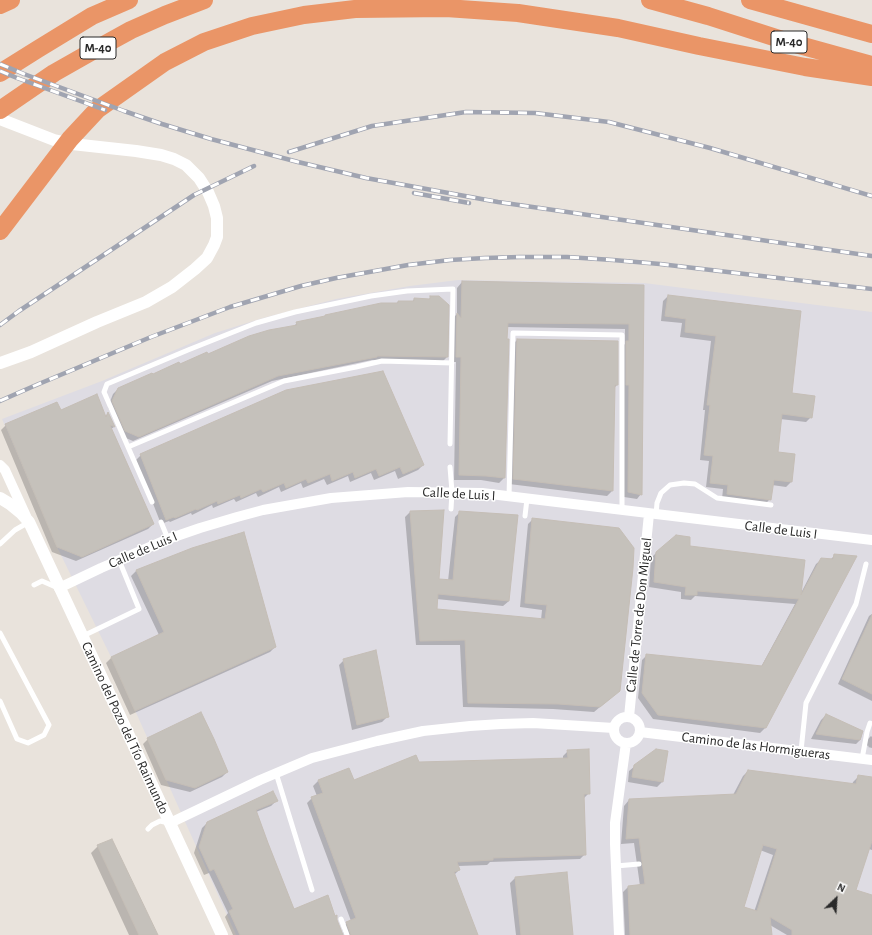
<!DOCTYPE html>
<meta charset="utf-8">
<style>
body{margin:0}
#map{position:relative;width:872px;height:935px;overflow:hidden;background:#e9e3dc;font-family:"Alegreya Sans",sans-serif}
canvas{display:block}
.north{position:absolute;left:816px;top:879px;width:40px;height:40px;-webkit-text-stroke:3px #fff;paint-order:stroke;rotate:25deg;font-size:11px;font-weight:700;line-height:16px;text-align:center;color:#292929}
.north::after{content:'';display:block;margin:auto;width:14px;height:18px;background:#292929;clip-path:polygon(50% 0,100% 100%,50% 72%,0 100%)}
</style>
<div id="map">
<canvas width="872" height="935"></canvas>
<div class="north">N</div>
</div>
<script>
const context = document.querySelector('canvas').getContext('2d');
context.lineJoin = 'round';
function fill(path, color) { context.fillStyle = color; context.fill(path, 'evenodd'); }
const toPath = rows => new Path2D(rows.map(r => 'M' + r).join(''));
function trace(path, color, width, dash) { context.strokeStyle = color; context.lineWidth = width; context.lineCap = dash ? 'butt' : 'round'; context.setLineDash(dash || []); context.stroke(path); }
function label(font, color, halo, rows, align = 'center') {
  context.font = font + ' "Alegreya Sans",sans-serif'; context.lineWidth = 3; context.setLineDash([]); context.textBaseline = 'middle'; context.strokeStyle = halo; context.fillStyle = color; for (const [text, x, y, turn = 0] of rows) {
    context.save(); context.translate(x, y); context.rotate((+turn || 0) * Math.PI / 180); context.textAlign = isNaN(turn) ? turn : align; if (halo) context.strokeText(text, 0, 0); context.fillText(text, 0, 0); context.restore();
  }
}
fill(toPath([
 [458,280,644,283,872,312,872,935,236,935,111,657,57,547,2,419,102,381,215,333,263,318,336,299,410,286]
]), '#dedce3');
fill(toPath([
 [462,282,643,286,641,494,637,499,624,497,621,347,625,344,625,329,506,327,504,478,499,483,481,480,454,480,456,362,451,362,452,319,457,314,457,288],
 [668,296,791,394,811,417,806,422,780,419,776,453,791,482,786,487,772,485,770,499,765,504,722,499,723,489,706,487,709,461,700,460,705,410,703,410,711,341,680,337,682,323,661,321,663,301],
 [431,297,447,357,442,362,372,360,272,381,133,441,121,436,108,407,113,394,118,389,180,365,293,327,297,323,323,318,325,316,395,304,398,302,412,302,414,299,428,300],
 [517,340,617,385,614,388,612,491,607,496,509,484,512,345],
 [60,411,105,416,108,414,114,427,111,429,153,524,148,529,76,561,52,552,1,430,6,425],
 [141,455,423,465,418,470,398,479,395,471,374,480,371,473,350,482,348,476,327,485,324,479,303,488,301,483,281,492,279,487,258,497,256,493,236,502,234,499,213,508,212,505,192,515,191,513,170,522,169,521,161,524,136,460],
 [410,512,438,580,448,581,455,517,460,512,509,601,503,606,437,599,436,610,541,620,542,610,520,607,528,524,533,519,619,691,594,712,553,709,463,707,460,645,416,645,405,517],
 [689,547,801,593,816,564,822,559,830,560,835,555,766,727,760,733,653,719,638,698,642,660,647,655,761,667,795,604,695,596,691,600,681,599,681,592,649,587,651,558,657,552],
 [192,549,275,647,270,652,130,715,106,663,111,658,159,635,131,576,136,571],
 [872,614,872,701,838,684,869,616],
 [344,660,387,717,382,722,352,730,339,665],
 [826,715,862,732,861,739,856,744,811,739,821,720],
 [871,736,872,737,872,748,868,747,869,746,865,745,866,741],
 [148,739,227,772,222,777,190,792,161,785,143,744],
 [568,751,589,793,584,798,585,854,580,859,490,862,487,865,458,866,459,870,454,875,477,935,344,935,342,928,347,923,351,921,307,803,312,798,317,796,313,786,318,781,353,781,419,763,563,759,563,756],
 [667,752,662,782,657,787,628,782,629,771,635,766],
 [748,771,852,785,853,782,859,776,872,778,872,850,869,849,855,891,872,897,872,935,787,935,770,925,771,935,625,935,623,892,628,887,640,886,634,843,621,844,624,806,629,800,733,795,743,776],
 [760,850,773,855,754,912,742,908],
 [276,801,271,806,256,812,293,910,336,921,342,935,233,935,225,917,228,913,209,873,204,875,194,853,202,828,208,822],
 [98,846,157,935,129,935,91,853],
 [515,878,572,935,516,935,510,883]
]), '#0003');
const building = toPath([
 [462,281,644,285,642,495,628,492,629,385,626,385,626,341,629,341,629,324,508,323,507,339,509,339,505,478,486,476,459,475,461,357,456,357,457,313,461,318,462,281],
 [668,295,801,311,792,393,815,396,812,418,782,414,778,452,795,454,792,482,774,480,771,500,727,494,728,485,710,483,713,456,704,455,710,405,707,405,716,336,685,332,686,319,665,316,668,295],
 [430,296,439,296,449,305,448,357,377,356,377,357,278,376,139,437,125,431,112,401,118,388,152,373,153,374,179,362,180,364,207,352,208,354,249,336,269,330,297,325,296,322,325,316,325,315,381,303,398,303,398,301,414,301,414,298,430,299,430,296],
 [517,339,618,341,618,385,615,385,613,491,513,479,517,339],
 [383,371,424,465,403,474,400,467,379,476,376,469,355,478,353,472,332,481,330,474,308,483,306,479,286,488,284,483,263,492,261,489,241,498,240,495,218,504,217,501,197,510,196,509,175,518,174,517,166,520,140,454,286,390,383,371],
 [97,394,106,417,108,412,115,427,110,425,154,524,82,557,57,547,5,424,57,402,61,410,97,394],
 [444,510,439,579,453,580,459,511,518,515,509,601,438,594,437,609,545,619,547,605,525,603,532,518,619,528,634,548,633,568,620,691,600,707,558,704,468,703,465,640,420,641,410,511,444,510],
 [244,532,276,647,135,711,111,657,164,632,136,570,192,548,244,532],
 [676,535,690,537,690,546,805,560,801,595,821,558,833,559,834,554,857,556,766,728,658,715,642,693,646,654,762,666,799,599,697,591,697,595,685,595,686,587,654,582,656,552,676,535],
 [872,615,872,694,842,679,872,615],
 [376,650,389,717,357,725,343,659,376,650],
 [201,712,214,739,228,772,195,788,166,780,147,738,201,712],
 [826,714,863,731,860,740,816,734,826,714],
 [589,749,590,794,584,794,586,855,493,858,493,860,457,862,460,870,454,872,478,935,351,935,346,922,356,918,311,797,323,793,318,780,349,768,354,780,416,755,419,762,568,758,567,750,589,749],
 [656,749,668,751,663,782,632,777,634,765,656,749],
 [748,770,856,784,858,775,872,777,872,841,856,890,872,895,872,935,792,935,792,930,770,917,772,935,630,935,628,886,645,884,639,838,626,839,629,799,736,794,748,770],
 [763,845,777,849,757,911,744,907,763,845],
 [273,791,278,801,256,810,268,843,294,909,328,895,335,916,337,915,337,920,343,935,240,935,229,911,233,909,214,869,210,871,199,847,207,822,273,791],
 [112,839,158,935,139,935,97,845,112,839],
 [567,872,573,935,521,935,515,877,567,872]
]);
fill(building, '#c5c1bb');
trace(building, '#c5beb6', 1);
trace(toPath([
 [128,447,284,381,356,367,382,361,452,363],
 [450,467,452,492,451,509],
 [509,497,513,333,622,335,622,510],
 [152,502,104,392,107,384,188,350,256,323,295,312,371,296,407,291,453,289,450,444],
 [656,515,657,503,661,493,670,485,684,483,695,484,717,498,771,505],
 [525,516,527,499],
 [161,522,168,539],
 [0,544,15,530,29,522],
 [34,585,42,581,58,588],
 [0,633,49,725,44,735,28,743,17,739,0,701],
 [83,636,139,609,119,560],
 [801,751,806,703,856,604,866,564],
 [862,759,867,732,870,723],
 [276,773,312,890],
 [148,829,152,825,160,821,169,823],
 [616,866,639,864],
 [341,919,347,935]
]), '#fff', 5);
trace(toPath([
 [0,465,5,470,26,516],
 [59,588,101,568,168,539,200,528,237,517,263,510,331,498,408,492,482,493,872,540],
 [629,717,649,514],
 '614 730a13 13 0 1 1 26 0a13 13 0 1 1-26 0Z',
 [640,732,872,760],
 [170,823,260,780,312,758,377,741,423,731,470,726,501,724,533,723,614,728],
 [619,935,615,844,615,823,626,743]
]), '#fff', 10);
trace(toPath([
 [0,119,54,140,72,144,136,151,161,155,174,159,186,165,199,178,208,192,214,206,217,218,217,237,214,245,207,258,195,269,172,287,146,302,97,322,31,352,0,363],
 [0,498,10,504,21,513,29,522,148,776,222,935]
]), '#fff', 12);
trace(toPath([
 [650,0,708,16,792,43,872,65],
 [750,0,872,34],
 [0,5,11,0],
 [0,73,38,49,92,16,129,0],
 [0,110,54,73,91,52,131,30,165,15,204,0],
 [0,231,70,139,97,110,165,62,204,42,252,26,304,15,355,9,446,8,518,13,618,28,699,46,805,67,872,77]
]), '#ea9567', 18);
const rail = toPath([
 [0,64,24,74,124,111,162,124,211,139,298,162,366,178,498,202,872,256],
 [0,71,17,78,105,110],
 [289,152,372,126,466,112,535,113,609,122,710,148,872,196],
 [414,193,469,203],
 [0,325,19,311,194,195,254,166],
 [0,401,34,386,151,337,230,307,301,286,336,278,408,265,450,260,485,258,520,257,567,257,613,260,660,264,872,289]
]);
trace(rail, '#a0a4b1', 4.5);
trace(rail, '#fff', 3, [9]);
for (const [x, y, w] of [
 [789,42,36],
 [98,48,36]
]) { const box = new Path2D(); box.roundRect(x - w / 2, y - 11, w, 22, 3); context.fillStyle = '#fff'; context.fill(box); trace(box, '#292929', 1); }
label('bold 13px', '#292929', null, [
 ["M-40",789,42],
 ["M-40",98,48]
]);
label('14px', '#292929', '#fff', [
 ["Calle de Luis I",459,494,3],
 ["Calle de Luis I",781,530,7],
 ["Calle de Luis I",143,550,-23],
 ["Calle de Torre de Don Miguel",639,615,-84],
 ["Camino del Pozo del Tío Raimundo",125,728,65],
 ["Camino de las Hormigueras",756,746,7]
]);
</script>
